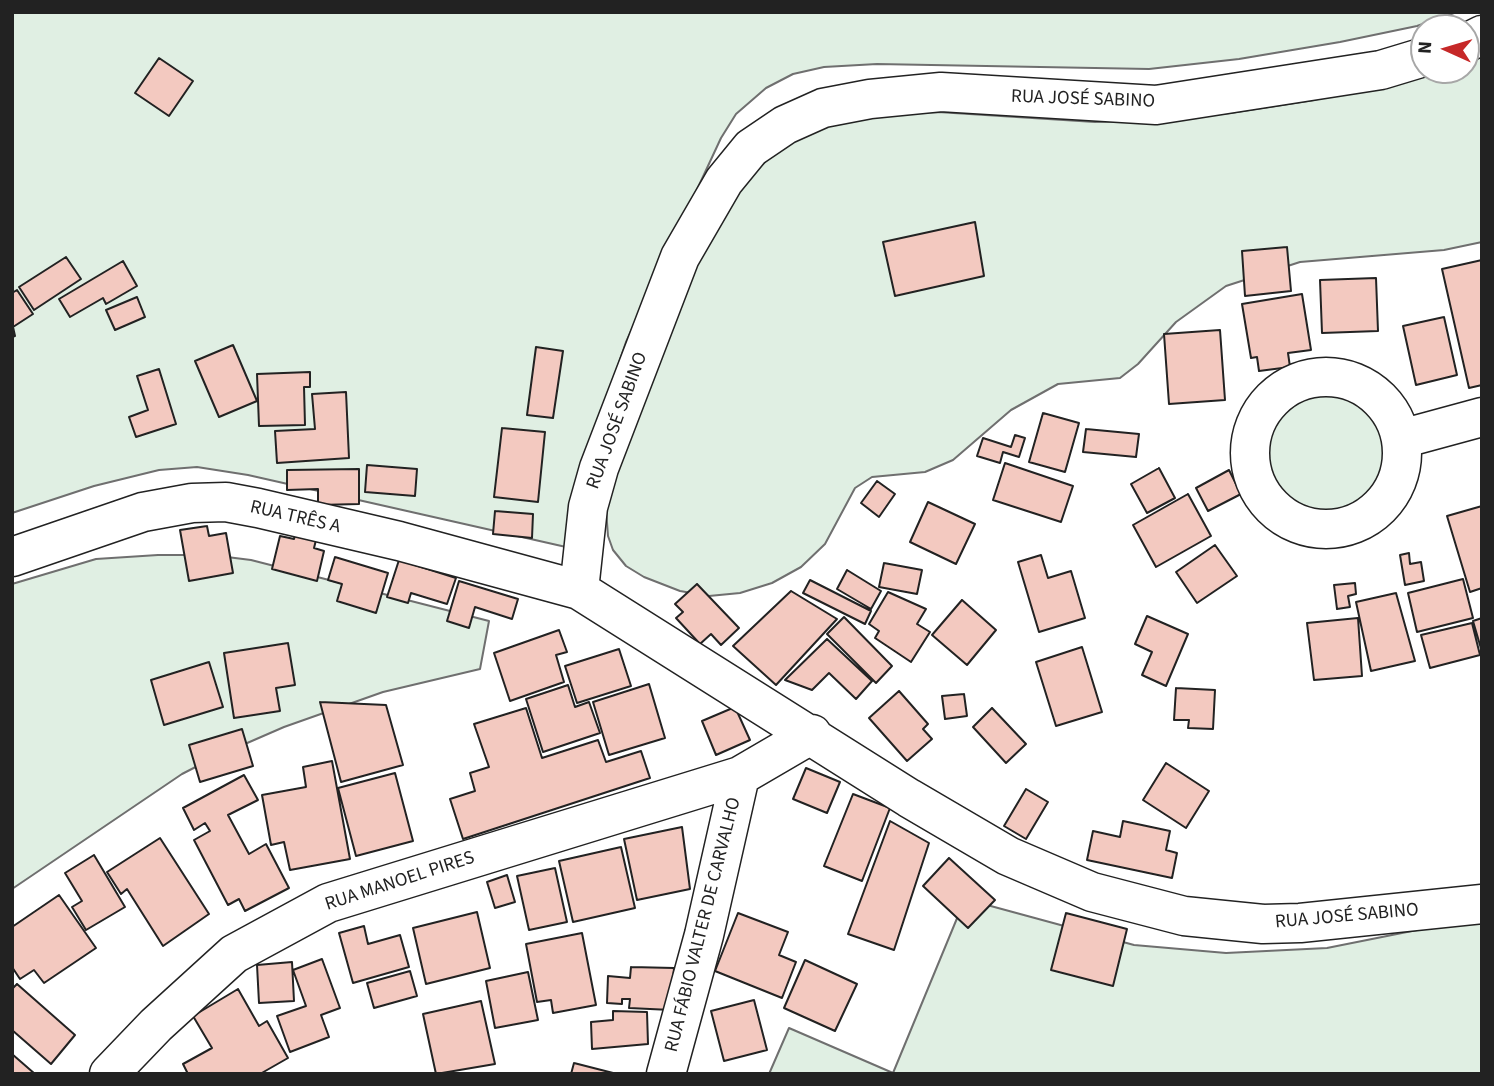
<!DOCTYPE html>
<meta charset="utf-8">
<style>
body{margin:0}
#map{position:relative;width:1494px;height:1086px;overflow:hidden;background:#fff;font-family:"Source Sans 3",sans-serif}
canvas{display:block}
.frame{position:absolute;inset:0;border:14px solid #222;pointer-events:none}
.north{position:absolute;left:1410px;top:14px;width:70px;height:70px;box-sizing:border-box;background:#fff;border:2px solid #a7a7a7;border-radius:50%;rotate:274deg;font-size:19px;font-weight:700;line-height:28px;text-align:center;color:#222}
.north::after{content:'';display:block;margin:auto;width:24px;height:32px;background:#c62828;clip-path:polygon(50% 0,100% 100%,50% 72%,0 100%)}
</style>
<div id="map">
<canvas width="1494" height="1086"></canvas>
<div class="frame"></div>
<div class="north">N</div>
</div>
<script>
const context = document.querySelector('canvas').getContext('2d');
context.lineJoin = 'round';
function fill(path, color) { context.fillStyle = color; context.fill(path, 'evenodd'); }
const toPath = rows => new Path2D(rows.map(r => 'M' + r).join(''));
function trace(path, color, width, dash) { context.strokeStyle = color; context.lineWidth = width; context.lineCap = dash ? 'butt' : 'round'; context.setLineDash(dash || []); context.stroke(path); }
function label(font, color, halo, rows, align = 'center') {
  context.font = font + ' "Source Sans 3",sans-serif'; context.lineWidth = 5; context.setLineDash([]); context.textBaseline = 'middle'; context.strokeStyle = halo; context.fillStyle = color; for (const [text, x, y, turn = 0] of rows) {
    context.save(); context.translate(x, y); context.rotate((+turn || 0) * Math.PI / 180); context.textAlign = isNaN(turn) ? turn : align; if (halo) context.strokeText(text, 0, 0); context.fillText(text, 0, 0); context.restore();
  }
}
const green = toPath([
 [12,12,1457,12,1417,26,1340,42,1239,59,1149,69,877,64,824,67,793,74,766,88,736,114,721,138,626,342,591,445,566,547,248,475,197,467,159,470,94,486,12,513,12,12],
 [1482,50,1482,242,1444,250,1300,262,1226,286,1176,322,1138,364,1120,378,1058,384,1011,410,953,460,925,472,872,477,855,488,825,544,801,567,772,583,740,593,709,596,680,591,644,577,626,566,613,550,608,536,606,509,610,477,699,256,743,184,769,158,803,133,852,117,888,113,938,112,1095,122,1163,120,1230,113,1314,100,1428,70,1466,70,1466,57,1482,50],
 '1258 452a68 68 0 1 1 136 0a68 68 0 1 1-136 0Z',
 [158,555,211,555,251,560,489,621,480,669,383,692,284,727,215,757,182,774,12,889,12,584,96,559,158,555],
 [965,899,1134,945,1226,953,1327,948,1482,917,1482,1074,769,1074,789,1028,893,1073,965,899]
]);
fill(green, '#e0efe3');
trace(green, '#6f6f6f', 2);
const building = toPath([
 [159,58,193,81,169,116,135,93,159,58],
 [975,222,984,276,895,296,883,242,975,222],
 [1287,247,1291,291,1245,296,1242,251,1287,247],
 [66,257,81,279,34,310,19,287,66,257],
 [1482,260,1482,385,1469,388,1442,269,1482,260],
 [123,261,137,286,106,304,103,298,70,317,59,299,123,261],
 [1376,278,1378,331,1322,333,1320,280,1376,278],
 [17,290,33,314,13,327,15,336,12,337,12,293,17,290],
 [1302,294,1311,350,1288,353,1290,367,1259,371,1257,357,1251,358,1242,304,1302,294],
 [137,297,145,317,115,330,106,310,137,297],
 [1444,317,1457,375,1416,385,1403,326,1444,317],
 [1220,330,1225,400,1169,404,1164,334,1220,330],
 [233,345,257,401,219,417,195,361,233,345],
 [536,347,563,351,553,418,527,415,536,347],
 [159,369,176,424,136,437,129,417,148,410,137,376,159,369],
 [310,372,310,387,304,387,305,425,259,426,257,374,310,372],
 [346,392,349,458,277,463,275,431,315,429,312,394,346,392],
 [1043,413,1079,423,1065,472,1029,462,1043,413],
 [502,428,545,432,538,502,494,497,502,428],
 [1086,429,1139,434,1136,457,1083,452,1086,429],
 [1015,435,1025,438,1019,457,1003,452,1000,463,977,456,983,438,1011,447,1015,435],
 [1005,463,1073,486,1061,522,993,500,1005,463],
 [367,465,417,469,415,496,365,492,367,465],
 [1159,468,1175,498,1147,513,1131,484,1159,468],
 [359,469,359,504,318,505,318,489,287,490,287,470,359,469],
 [1229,470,1241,494,1208,511,1196,488,1229,470],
 [877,481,895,494,879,517,861,503,877,481],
 [1188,494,1211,536,1156,567,1133,525,1188,494],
 [928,502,975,524,956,564,910,542,928,502],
 [1482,506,1482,588,1470,592,1447,516,1482,506],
 [495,511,533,514,532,538,493,534,495,511],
 [207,526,209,536,226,533,233,573,189,581,180,530,207,526],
 [296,531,317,536,314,548,324,551,317,581,272,569,280,536,294,539,296,531],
 [1215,545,1237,576,1197,603,1176,572,1215,545],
 [1409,553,1410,564,1421,562,1424,581,1405,585,1400,555,1409,553],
 [1041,555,1048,578,1071,571,1085,618,1039,632,1018,562,1041,555],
 [335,557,388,573,376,613,337,601,342,584,328,580,335,557],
 [399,560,456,578,447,604,411,593,408,603,387,597,399,560],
 [884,563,922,570,917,594,879,587,884,563],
 [847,570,881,591,871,609,837,589,847,570],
 [1463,579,1473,618,1417,632,1408,593,1463,579],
 [810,580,871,611,865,624,803,593,810,580],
 [459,581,518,599,512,619,475,607,469,628,447,621,459,581],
 [1355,583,1356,594,1348,596,1350,607,1337,609,1334,585,1355,583],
 [697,584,739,628,721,645,711,634,700,644,676,618,683,612,675,604,697,584],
 [791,591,837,619,776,685,733,646,791,591],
 [888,592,926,609,917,624,930,632,911,662,875,638,879,631,869,624,888,592],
 [1396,593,1415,661,1371,671,1356,602,1396,593],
 [962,600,996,630,967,665,932,635,962,600],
 [1147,616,1188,634,1166,686,1142,675,1152,652,1135,644,1147,616],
 [844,617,892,666,876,683,827,634,844,617],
 [1358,618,1362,676,1314,680,1307,623,1358,618],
 [1482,618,1482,652,1473,621,1482,618],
 [1472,623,1480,655,1430,668,1421,635,1472,623],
 [559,630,567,652,556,655,564,682,510,701,494,653,559,630],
 [827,639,872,681,856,699,829,673,812,690,785,680,827,639],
 [288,643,295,685,276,688,280,711,234,718,224,653,288,643],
 [1082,647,1102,712,1056,726,1036,662,1082,647],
 [619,649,631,686,577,703,565,666,619,649],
 [209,662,223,707,164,725,151,680,209,662],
 [649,684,665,738,609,755,593,702,649,684],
 [568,685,575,707,589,702,600,733,543,752,526,699,568,685],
 [1176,688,1215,690,1213,729,1188,728,1189,720,1174,720,1176,688],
 [899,691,928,724,923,729,932,739,907,761,869,718,899,691],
 [964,694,967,716,945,719,942,696,964,694],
 [320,702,386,705,403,765,341,782,320,702],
 [735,707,750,740,716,755,702,721,735,707],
 [526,708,542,758,598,740,606,762,641,751,650,778,463,839,450,799,475,791,470,773,489,767,474,724,526,708],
 [992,708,1026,744,1006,763,973,727,992,708],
 [242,729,253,766,200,782,189,745,242,729],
 [332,761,350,859,290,870,284,842,271,845,262,795,306,787,303,767,332,761],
 [1166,763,1209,791,1186,828,1143,800,1166,763],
 [806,768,840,782,827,813,793,799,806,768],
 [395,773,413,841,356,856,338,788,395,773],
 [244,775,258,800,228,815,249,854,266,844,289,888,245,911,239,899,228,905,194,840,210,831,205,823,194,830,183,808,244,775],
 [1026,789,1048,802,1026,839,1004,826,1026,789],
 [853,794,890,808,862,881,824,866,853,794],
 [890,821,929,843,894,950,848,934,890,821],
 [1123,821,1170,831,1166,850,1177,853,1172,878,1087,860,1093,831,1120,837,1123,821],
 [682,827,690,889,637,900,624,839,682,827],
 [160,838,209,914,163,946,127,889,121,894,107,872,160,838],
 [621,847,635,908,573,922,559,861,621,847],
 [94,855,125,907,86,930,72,907,82,901,65,873,94,855],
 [949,858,995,900,968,928,923,886,949,858],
 [555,868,567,922,529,930,517,876,555,868],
 [507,875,515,902,495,908,487,882,507,875],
 [59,895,96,948,44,983,34,970,20,979,12,967,12,927,59,895],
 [477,912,490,968,426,984,413,928,477,912],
 [738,913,788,932,779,955,796,962,782,998,715,971,738,913],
 [1066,913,1127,929,1113,986,1051,970,1066,913],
 [364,926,368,944,400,935,409,967,353,983,339,933,364,926],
 [582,933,596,1005,553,1013,551,1000,537,1002,526,944,582,933],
 [322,959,340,1008,321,1015,329,1037,290,1052,277,1016,306,1006,293,970,322,959],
 [805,960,857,984,835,1031,784,1008,805,960],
 [292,962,294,1001,259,1003,257,965,292,962],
 [631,967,674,968,671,1010,629,1008,630,999,622,999,622,1004,607,1003,608,976,630,978,631,967],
 [410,971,417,996,374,1008,367,983,410,971],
 [528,972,538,1020,495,1028,486,981,528,972],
 [17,984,75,1035,51,1064,12,1030,12,989,17,984],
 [238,989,259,1026,267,1021,288,1058,260,1074,188,1074,183,1064,212,1048,193,1016,238,989],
 [754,1000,767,1050,724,1061,711,1011,754,1000],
 [481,1001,495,1064,436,1074,423,1014,481,1001],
 [613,1011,647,1012,648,1044,592,1049,591,1022,613,1020,613,1011],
 [12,1054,35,1074,12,1074,12,1054],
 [574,1063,617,1074,571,1074,574,1063]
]);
fill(building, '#f3c9c0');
trace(building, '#222', 2);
const minor = toPath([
 [1466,43,1482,35],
 '1250 453a76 76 0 1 1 152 0a76 76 0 1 1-152 0Z',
 [1401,439,1482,417],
 [12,557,143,512,192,503,226,502,258,508,399,541,579,590,909,798,1008,856,1092,892,1184,916,1263,924,1300,923,1482,904],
 [579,590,588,507,599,468,680,257,724,181,751,148,785,125,823,108,870,99,941,92,1156,105,1381,70,1424,57],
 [109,1074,156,1025,234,954,328,903,740,776],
 [666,1074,704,935,740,776,812,734]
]);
trace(minor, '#222', 41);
trace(minor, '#fff', 38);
label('19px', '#222', '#fff', [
 ["RUA JOSÉ SABINO",1083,100,2],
 ["RUA JOSÉ SABINO",618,421,-70],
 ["RUA TRÊS A",295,518,13],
 ["RUA MANOEL PIRES",400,882,-18],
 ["RUA JOSÉ SABINO",1347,917,-5],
 ["RUA FÁBIO VALTER DE CARVALHO",704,925,-76]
]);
</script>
